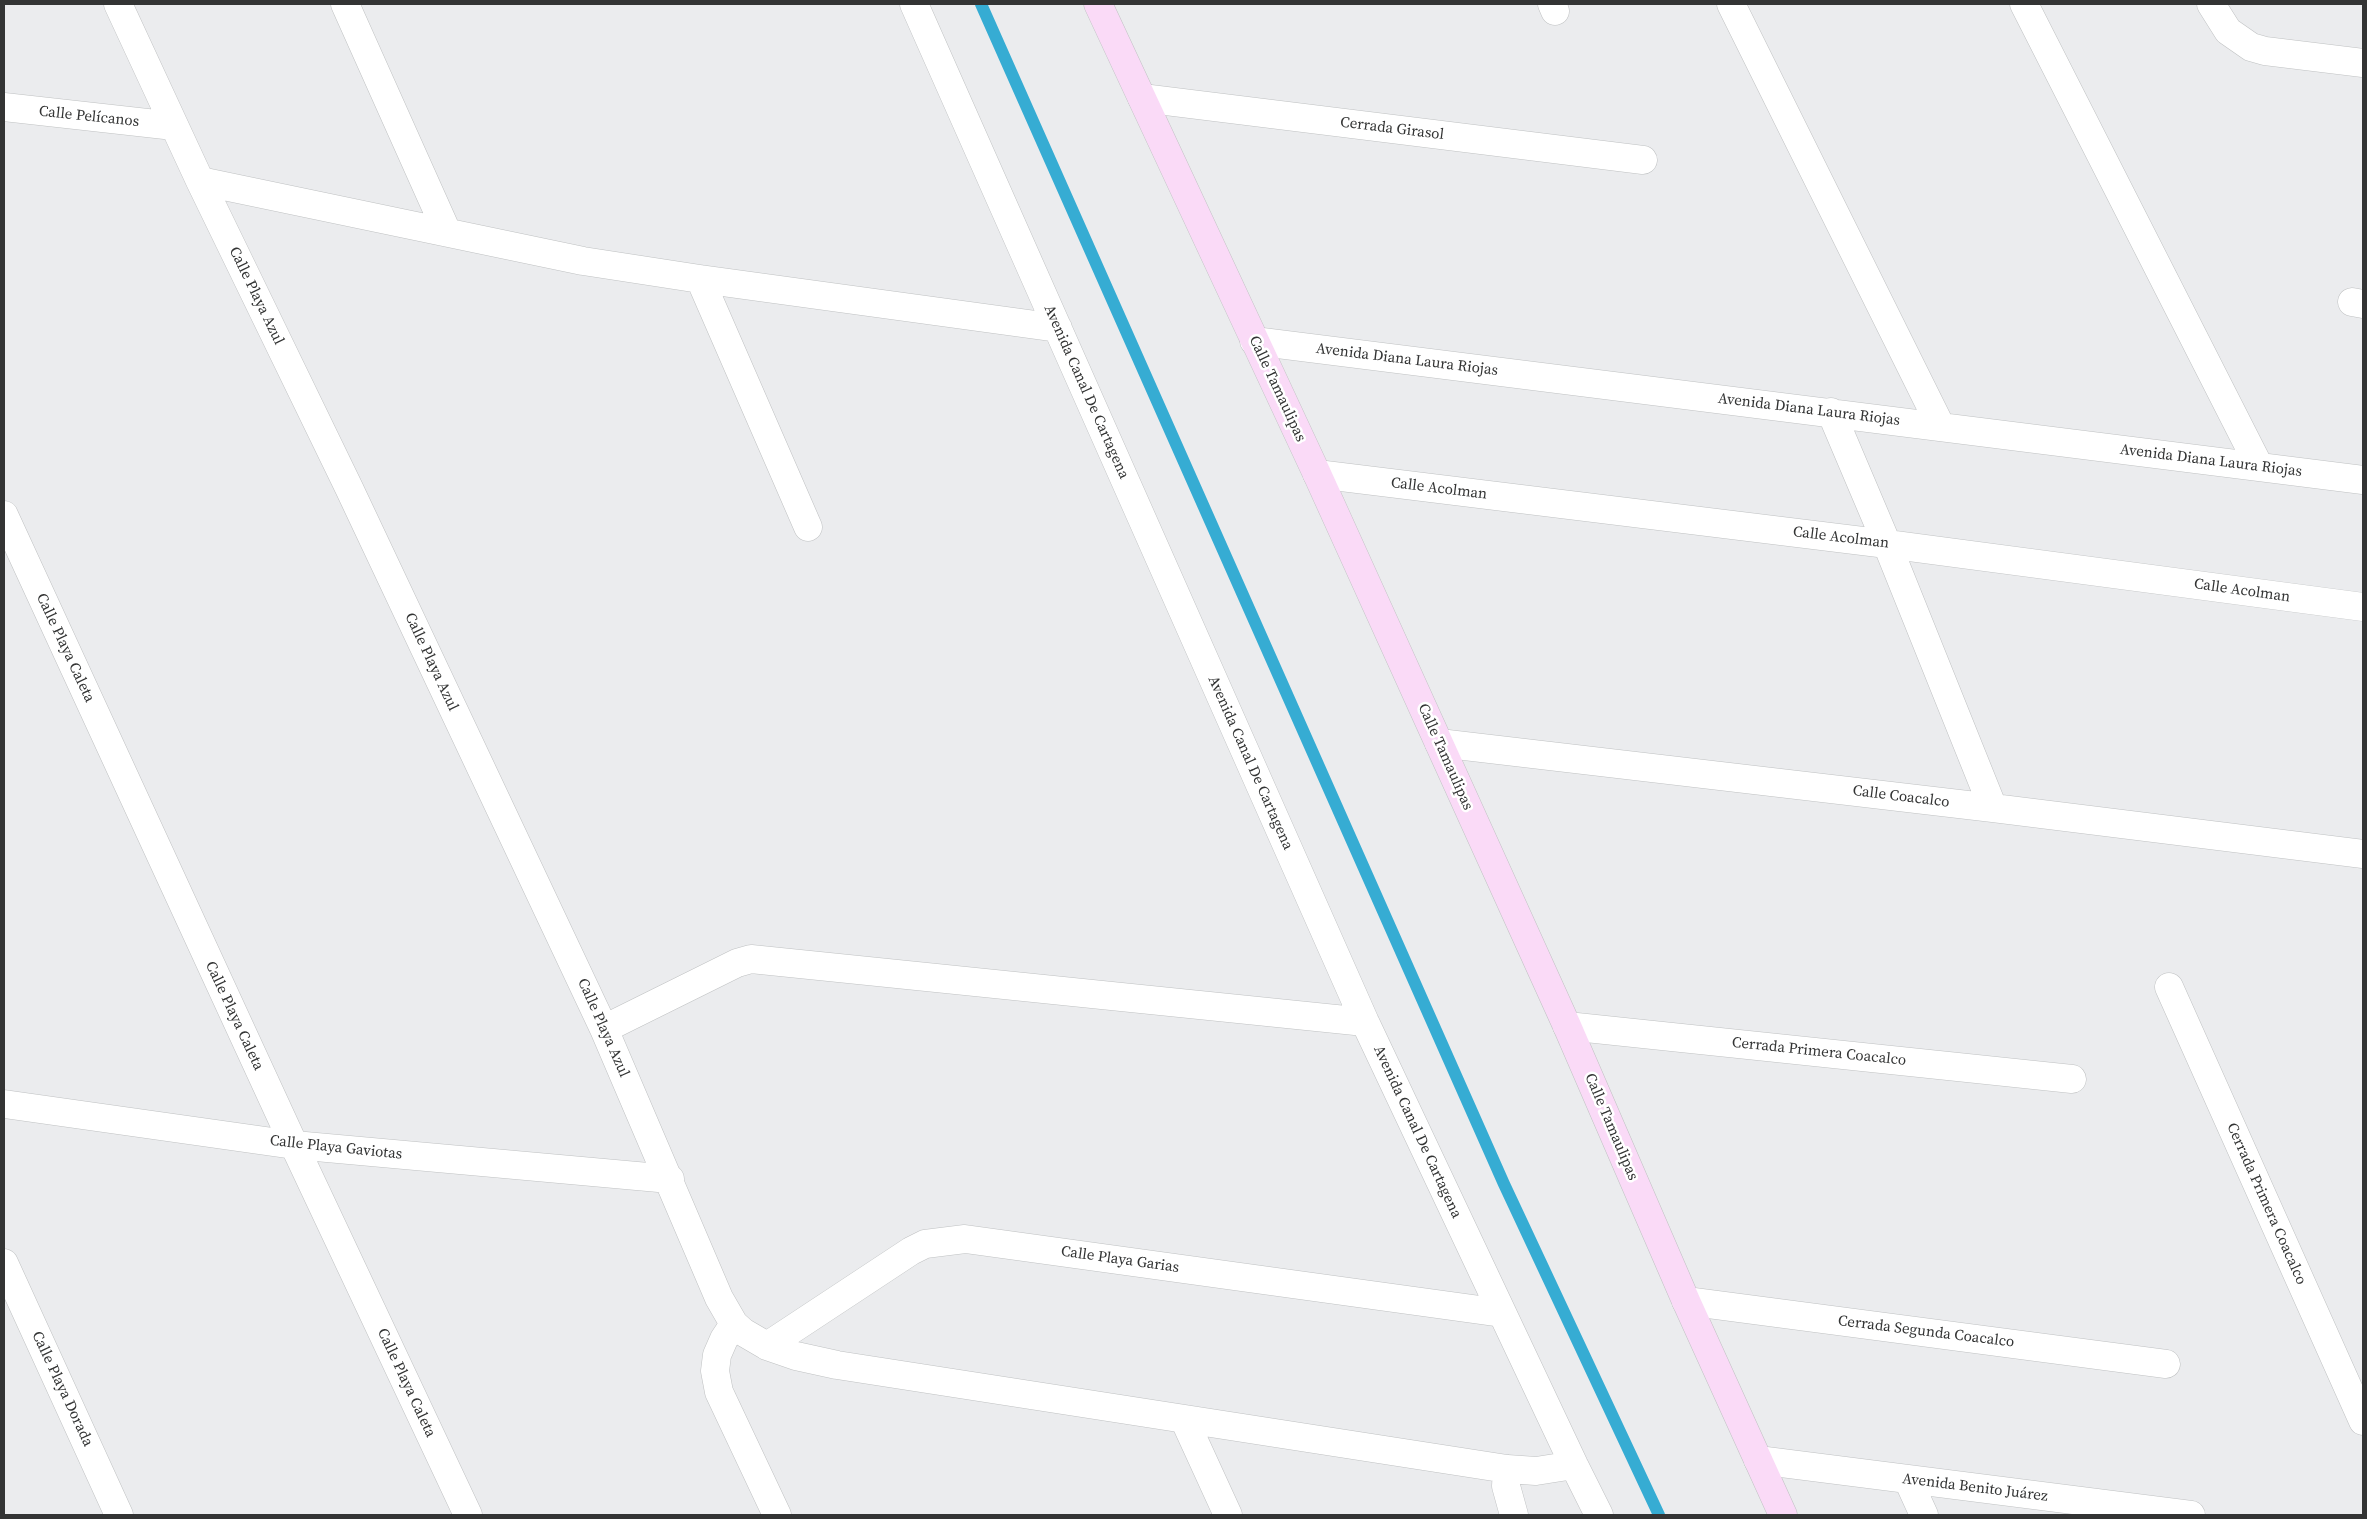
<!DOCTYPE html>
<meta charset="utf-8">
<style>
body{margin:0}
#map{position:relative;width:2367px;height:1519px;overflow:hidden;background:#ebecee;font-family:"Source Serif 4",serif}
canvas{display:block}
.frame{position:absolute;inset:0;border:5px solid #333434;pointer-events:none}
</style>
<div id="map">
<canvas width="2367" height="1519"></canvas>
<div class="frame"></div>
</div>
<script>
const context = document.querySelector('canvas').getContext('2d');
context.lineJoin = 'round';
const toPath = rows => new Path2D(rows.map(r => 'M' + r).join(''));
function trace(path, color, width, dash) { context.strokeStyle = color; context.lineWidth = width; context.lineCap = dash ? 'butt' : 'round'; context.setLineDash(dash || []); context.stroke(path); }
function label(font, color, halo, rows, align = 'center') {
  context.font = font + ' "Source Serif 4",serif'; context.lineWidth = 5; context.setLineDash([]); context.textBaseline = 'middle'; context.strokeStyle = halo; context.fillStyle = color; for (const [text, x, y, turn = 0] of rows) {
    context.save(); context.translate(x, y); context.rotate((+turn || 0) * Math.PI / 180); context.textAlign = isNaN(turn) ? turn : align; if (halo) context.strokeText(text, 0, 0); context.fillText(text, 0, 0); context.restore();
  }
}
trace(toPath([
 [981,4,1504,1184,1659,1515]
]), '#36acd3', 12);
const street = toPath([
 [118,4,200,181,349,488,604,1029,719,1298,734,1324,743,1332,767,1346,796,1356,837,1365,1507,1469,1536,1471,1574,1465],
 [345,4,447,232],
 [914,4,1365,1022,1574,1465,1599,1515],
 [1552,4,1555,11],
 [1731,4,1941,427],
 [2024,4,2259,466],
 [2211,4,2228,31,2251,47,2265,51,2363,63],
 [1142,98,1643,160],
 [4,107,174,126],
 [200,181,583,261,700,279,1058,328],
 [700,279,808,527],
 [2352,302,2363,304],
 [1254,341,2363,480],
 [1831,412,1887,544,1993,808],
 [1317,474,1887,544,2363,607],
 [4,515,294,1145,468,1515],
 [1439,743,1993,808,2363,854],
 [2169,987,2363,1421],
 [1567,1026,2072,1079],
 [604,1029,737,963,751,959,1365,1022],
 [4,1104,294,1145,670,1179],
 [4,1263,119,1515],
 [1686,1301,2166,1364],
 [734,1324,724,1339,717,1355,715,1371,719,1392,777,1515],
 [767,1346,911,1251,925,1244,965,1239,1502,1313],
 [1184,1419,1228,1515],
 [1758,1460,2191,1515],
 [1507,1469,1506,1486,1514,1515],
 [1908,1480,1924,1515]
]);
const secondary = toPath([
 [1098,4,1317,474,1567,1026,1686,1301,1783,1515]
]);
trace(street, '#bfc1c2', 29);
trace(secondary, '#bfc1c2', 29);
trace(street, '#fff', 28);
trace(secondary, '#fadaf7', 28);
label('15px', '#333434', '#fff', [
 ["Calle Pelícanos",89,117,6],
 ["Cerrada Girasol",1392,129,7],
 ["Calle Playa Azul",256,296,64],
 ["Avenida Diana Laura Riojas",1407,360,7],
 ["Calle Tamaulipas",1277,389,65],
 ["Avenida Canal De Cartagena",1086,392,66],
 ["Avenida Diana Laura Riojas",1809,410,7],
 ["Avenida Diana Laura Riojas",2211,461,7],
 ["Calle Acolman",1439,489,7],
 ["Calle Acolman",1841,538,7],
 ["Calle Acolman",2242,591,8],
 ["Calle Playa Caleta",65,648,65],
 ["Calle Playa Azul",431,662,65],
 ["Calle Tamaulipas",1445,757,66],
 ["Avenida Canal De Cartagena",1250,763,66],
 ["Calle Coacalco",1901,797,7],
 ["Calle Playa Caleta",234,1016,65],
 ["Calle Playa Azul",603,1028,66],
 ["Cerrada Primera Coacalco",1819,1052,6],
 ["Calle Tamaulipas",1611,1127,67],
 ["Avenida Canal De Cartagena",1417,1132,65],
 ["Calle Playa Gaviotas",336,1148,6],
 ["Cerrada Primera Coacalco",2266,1204,66],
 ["Calle Playa Garias",1120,1260,8],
 ["Cerrada Segunda Coacalco",1926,1332,7],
 ["Calle Playa Caleta",406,1383,65],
 ["Calle Playa Dorada",62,1389,65],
 ["Avenida Benito Juárez",1975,1488,7]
]);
</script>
